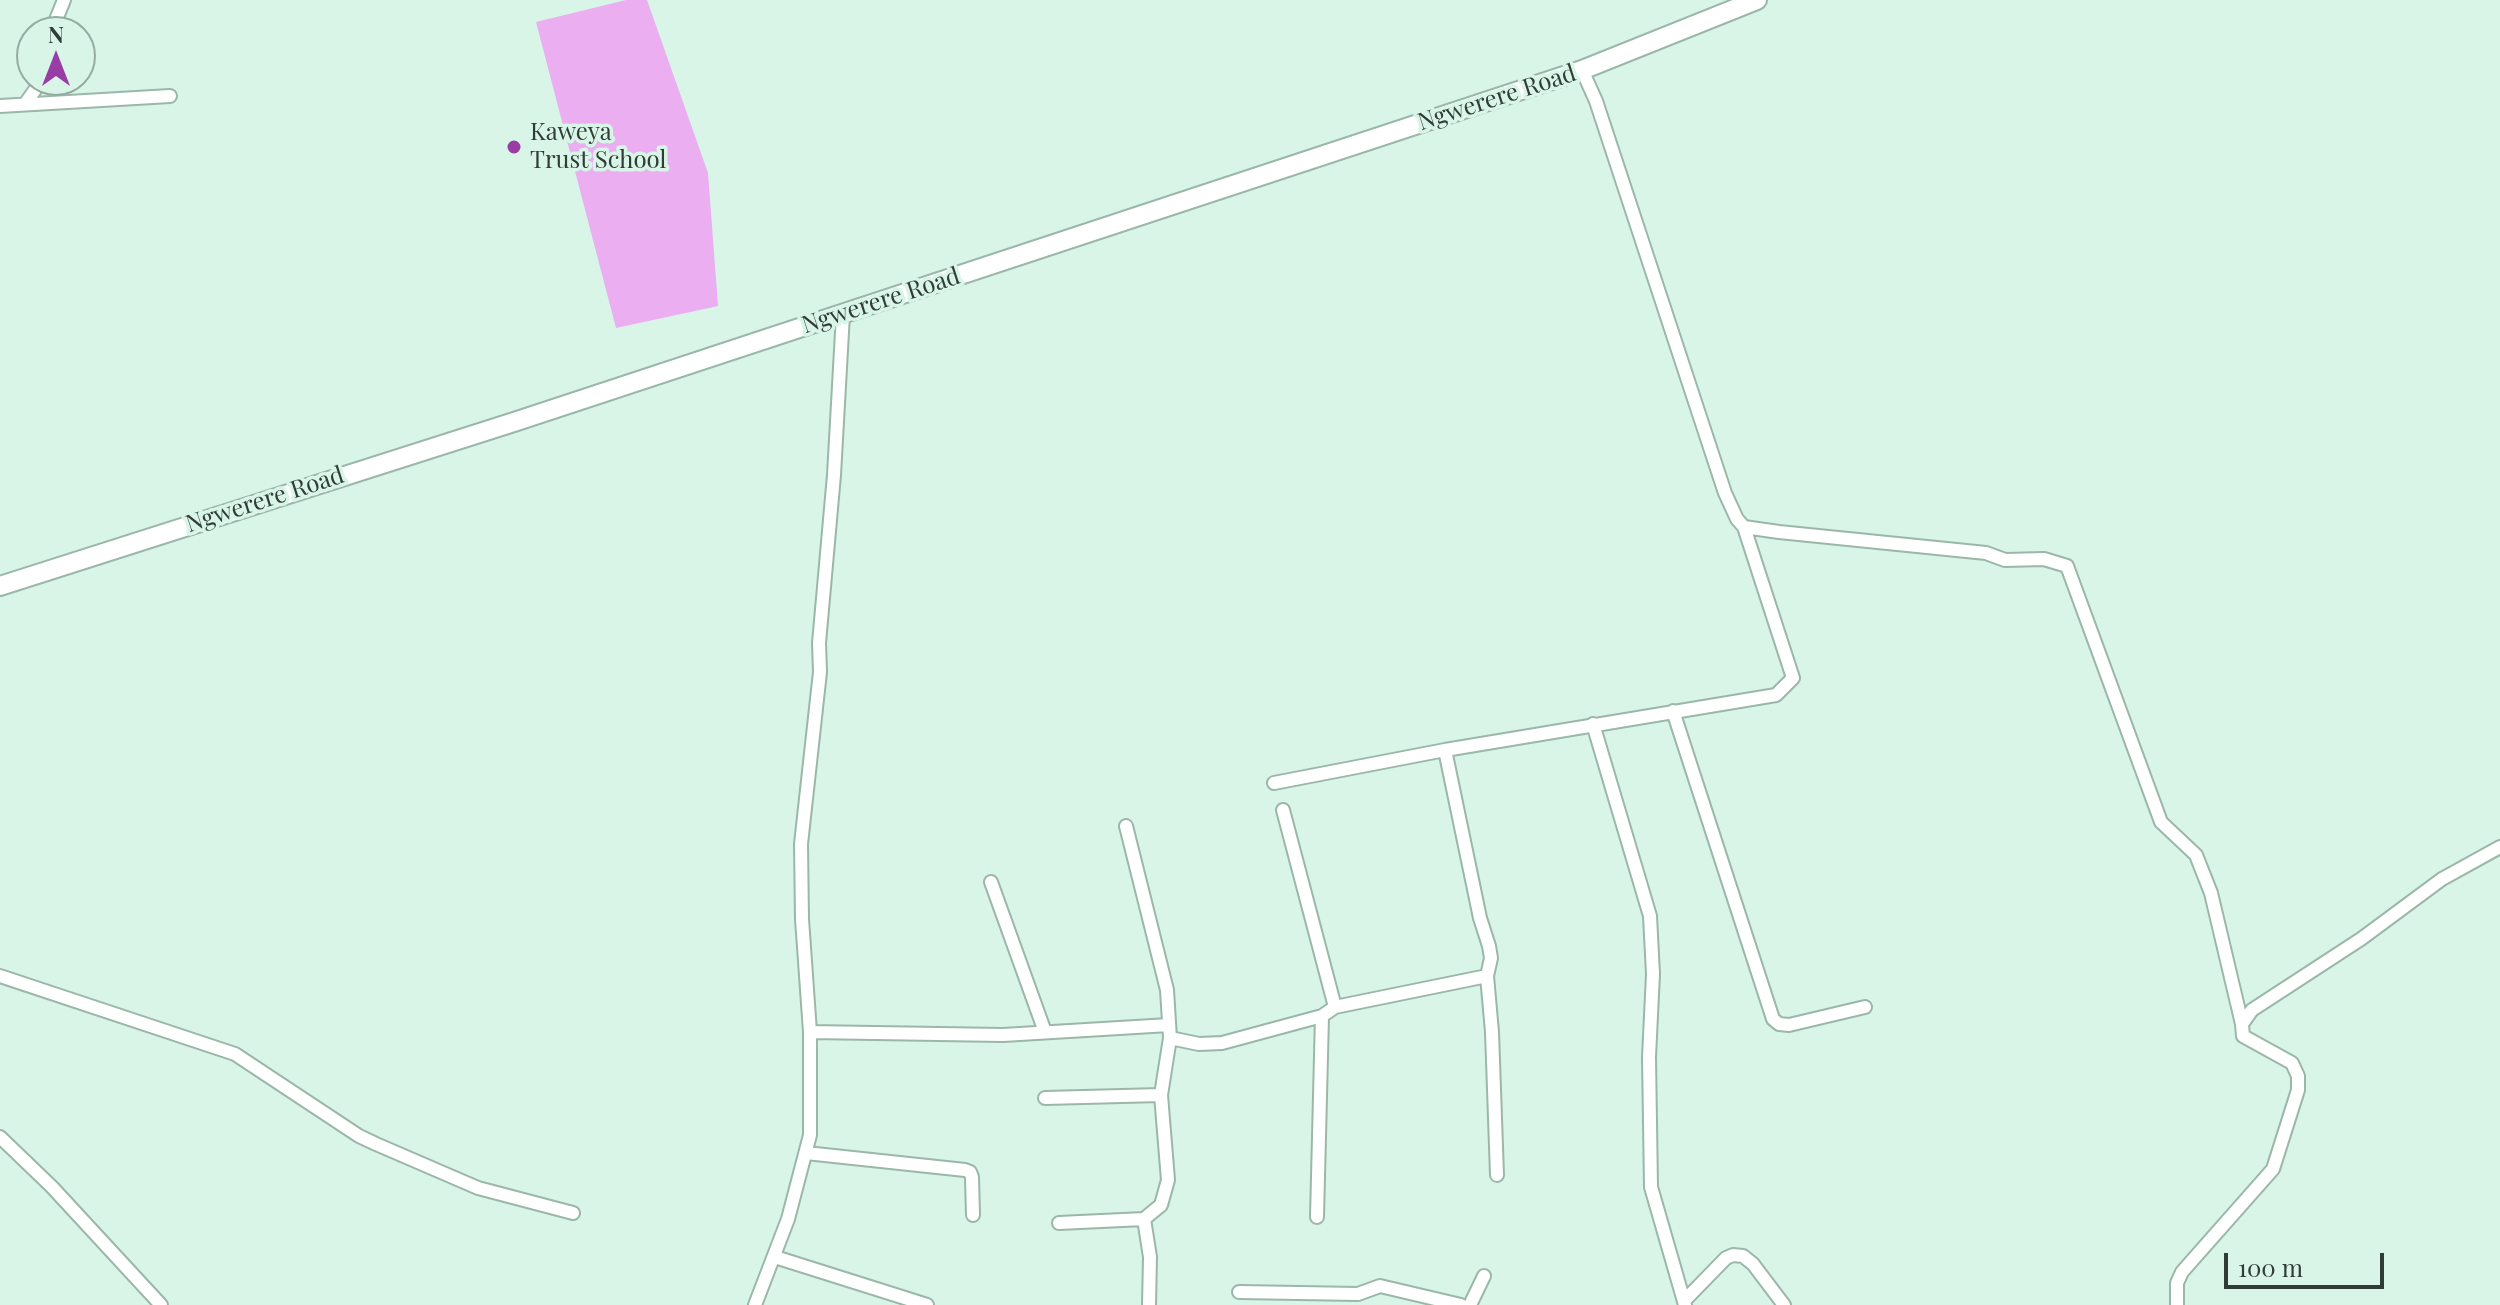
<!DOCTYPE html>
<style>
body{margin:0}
#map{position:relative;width:2500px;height:1305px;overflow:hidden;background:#d8f5e7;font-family:"Playfair Display",serif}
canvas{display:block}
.north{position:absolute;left:16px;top:16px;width:80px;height:80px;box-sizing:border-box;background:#d8f5e7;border:2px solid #95aba1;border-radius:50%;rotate:0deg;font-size:22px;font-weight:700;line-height:32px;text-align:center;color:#313c37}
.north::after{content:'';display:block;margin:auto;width:28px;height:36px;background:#993ca5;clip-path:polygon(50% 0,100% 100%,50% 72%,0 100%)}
.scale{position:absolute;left:2224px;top:1253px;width:160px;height:36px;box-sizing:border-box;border:4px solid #313c37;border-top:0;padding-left:10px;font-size:24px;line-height:28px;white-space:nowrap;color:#313c37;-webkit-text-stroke:6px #d8f5e7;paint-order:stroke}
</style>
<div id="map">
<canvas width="2500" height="1305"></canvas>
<div class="north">N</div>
<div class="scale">100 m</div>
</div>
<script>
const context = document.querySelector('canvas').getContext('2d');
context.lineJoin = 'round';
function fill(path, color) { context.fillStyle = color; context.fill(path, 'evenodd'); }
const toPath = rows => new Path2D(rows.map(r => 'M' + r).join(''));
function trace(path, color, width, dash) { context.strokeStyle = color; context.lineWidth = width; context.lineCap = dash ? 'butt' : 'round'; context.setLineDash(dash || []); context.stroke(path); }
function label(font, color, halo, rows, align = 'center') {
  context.font = font + ' "Playfair Display",serif'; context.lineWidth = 7; context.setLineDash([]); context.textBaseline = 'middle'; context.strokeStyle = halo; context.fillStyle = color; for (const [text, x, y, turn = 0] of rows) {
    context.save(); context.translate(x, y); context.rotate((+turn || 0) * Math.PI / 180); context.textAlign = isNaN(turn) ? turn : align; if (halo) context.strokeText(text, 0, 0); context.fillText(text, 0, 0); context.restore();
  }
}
fill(toPath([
 [626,0,647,0,708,173,718,306,616,328,536,22]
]), '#eaaef1');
const minor = toPath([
 [51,32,64,0],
 [1582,70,1596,101,1725,493,1737,519,1744,527,1779,532,1986,553,2005,560,2044,559,2067,566,2161,822,2196,855,2211,893,2242,1024],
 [25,104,42,80],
 [0,106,170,96],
 [1673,711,1773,1019,1779,1024,1789,1025,1865,1007],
 [1593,724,1650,916,1653,974,1649,1057,1651,1187,1685,1305],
 [1274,783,1445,750,1776,695,1793,678,1744,527],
 [1283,810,1335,1007],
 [991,882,1045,1032],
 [0,976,235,1054,359,1136,376,1144,478,1188,573,1213],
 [1487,976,1492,1032,1497,1175],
 [810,1032,1003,1035,1169,1025],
 [1170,1038,1199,1044,1222,1043,1322,1016,1335,1007,1487,976,1491,958,1489,946,1480,918,1445,750],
 [1045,1098,1161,1095],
 [0,1137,52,1187,161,1305],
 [806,1153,965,1170,970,1172,972,1177,973,1215],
 [1317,1217,1322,1016],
 [1144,1219,1150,1257,1149,1305],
 [1059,1223,1144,1219,1161,1205,1168,1180,1161,1095,1170,1038,1167,990,1126,826],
 [775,1257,927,1305],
 [1239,1292,1358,1294,1380,1286,1461,1305],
 [1685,1300,1726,1258,1733,1255,1743,1256,1753,1264,1784,1305],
 [755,1305,788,1219,810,1135,810,1032,802,919,801,844,820,672,819,643,834,475,843,314],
 [1470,1305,1484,1276],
 [2177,1305,2177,1283,2182,1272,2273,1169,2298,1090,2298,1076,2292,1063,2243,1036,2242,1024,2252,1010,2361,939,2442,879,2500,847]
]);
const secondary = toPath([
 [0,586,514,422,1582,70,1757,0]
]);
trace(minor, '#9bb7aa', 16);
trace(secondary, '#9bb7aa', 22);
trace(minor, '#fff', 12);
trace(secondary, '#fff', 18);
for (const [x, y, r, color] of [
 [514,147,8,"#993ca5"]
]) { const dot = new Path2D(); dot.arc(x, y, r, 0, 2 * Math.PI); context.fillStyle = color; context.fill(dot); trace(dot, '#d8f5e7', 3); }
label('24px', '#313c37', '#d8f5e7', [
 ["Ngwerere Road",1497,98,-18],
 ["Ngwerere Road",881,301,-18],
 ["Ngwerere Road",265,500,-18]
]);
label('24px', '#313c37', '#d8f5e7', [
 ["Kaweya",530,133],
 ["Trust School",530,161]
], 'left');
</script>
